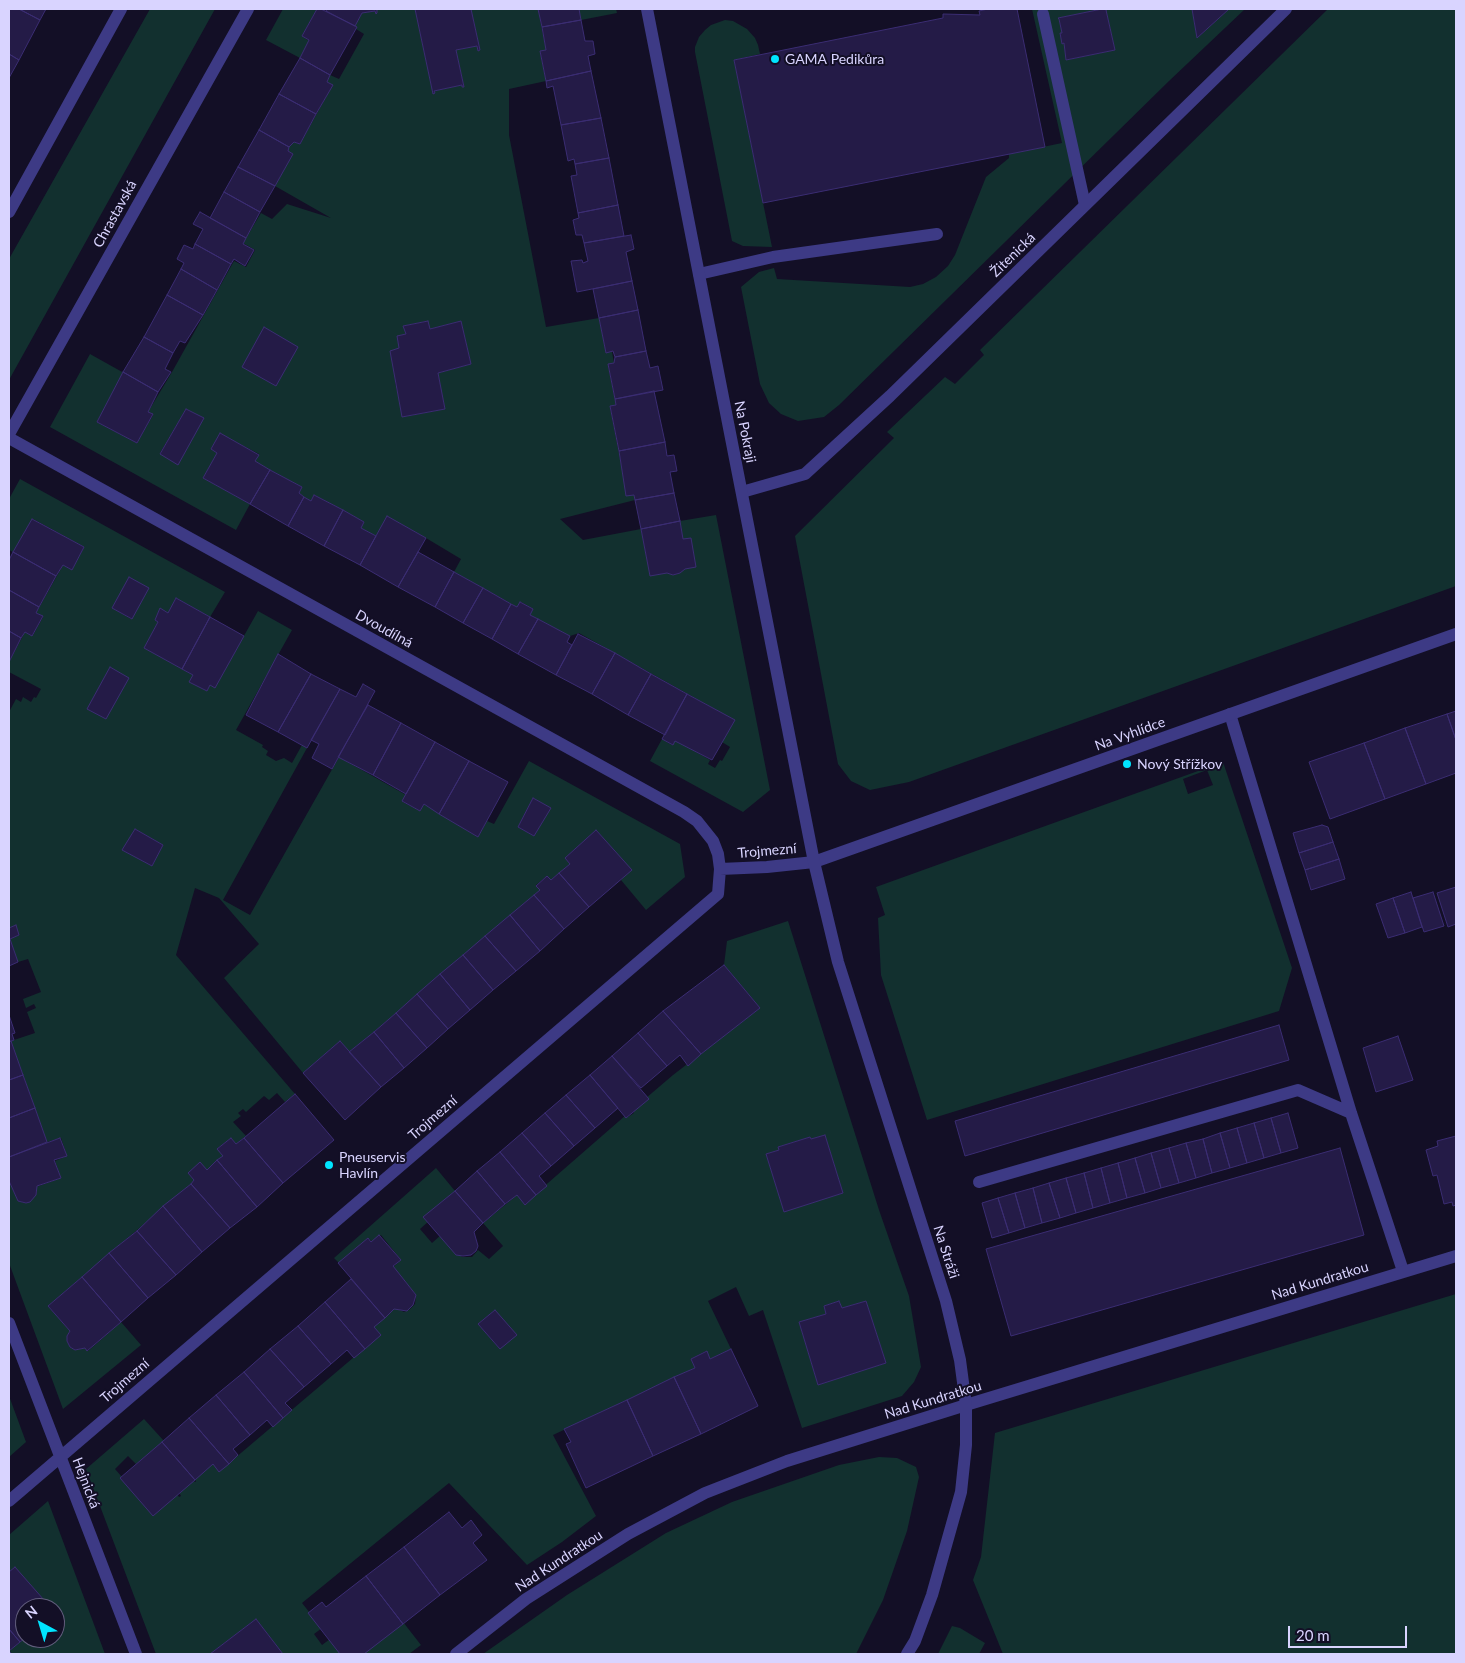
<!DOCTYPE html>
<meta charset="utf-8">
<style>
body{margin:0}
#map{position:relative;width:1465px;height:1663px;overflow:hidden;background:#130f26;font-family:Lato,sans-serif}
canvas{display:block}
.frame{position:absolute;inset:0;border:10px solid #d9d4ff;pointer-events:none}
.north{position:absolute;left:15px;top:1598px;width:50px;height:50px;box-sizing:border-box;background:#130f26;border:1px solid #625e7d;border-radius:50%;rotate:321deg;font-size:14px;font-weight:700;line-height:20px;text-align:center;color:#d9d4ff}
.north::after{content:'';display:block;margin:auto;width:18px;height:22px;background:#00e5ff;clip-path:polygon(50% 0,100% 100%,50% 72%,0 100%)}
.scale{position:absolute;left:1288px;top:1626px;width:119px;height:22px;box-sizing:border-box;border:2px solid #d9d4ff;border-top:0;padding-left:6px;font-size:15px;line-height:18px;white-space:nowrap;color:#d9d4ff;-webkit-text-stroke:4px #130f26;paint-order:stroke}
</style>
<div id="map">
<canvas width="1465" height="1663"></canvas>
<div class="frame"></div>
<div class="north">N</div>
<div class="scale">20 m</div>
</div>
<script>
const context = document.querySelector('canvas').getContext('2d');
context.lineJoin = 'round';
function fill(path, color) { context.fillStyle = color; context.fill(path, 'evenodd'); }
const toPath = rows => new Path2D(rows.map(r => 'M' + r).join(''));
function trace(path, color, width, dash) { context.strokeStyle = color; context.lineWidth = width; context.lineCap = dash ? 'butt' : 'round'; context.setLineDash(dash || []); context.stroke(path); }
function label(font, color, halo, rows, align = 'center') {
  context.font = font + ' Lato,sans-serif'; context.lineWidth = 4; context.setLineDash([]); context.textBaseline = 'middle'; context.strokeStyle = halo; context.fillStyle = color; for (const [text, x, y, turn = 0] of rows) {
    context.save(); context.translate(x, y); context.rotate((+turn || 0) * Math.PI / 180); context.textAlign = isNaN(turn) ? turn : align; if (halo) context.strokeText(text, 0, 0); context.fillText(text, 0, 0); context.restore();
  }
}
fill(toPath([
 [150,9,215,9,9,380,9,259],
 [283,9,317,9,302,36,309,41,300,58,266,40],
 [377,9,415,9,433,93,435,93,434,91,462,85,462,87,464,87,456,50,477,46,478,51,480,50,471,9,538,9,546,50,540,52,546,81,509,89,509,135,546,327,599,318,606,352,612,352,614,363,608,365,616,405,610,407,627,495,634,495,635,500,560,519,583,540,641,529,650,575,667,572,673,575,677,574,685,569,683,539,680,521,716,515,770,790,743,812,650,761,662,739,672,745,674,741,677,741,710,760,708,764,715,768,720,760,722,761,730,747,722,742,734,720,579,633,570,636,530,615,533,609,521,602,517,607,454,572,461,559,426,538,388,517,376,536,361,528,364,522,343,510,314,495,311,501,304,497,299,493,302,487,255,462,259,454,220,434,211,449,217,453,203,478,250,504,236,530,50,427,90,354,124,373,97,422,137,443,153,415,148,412,172,372,234,261,246,267,255,250,243,243,261,213,272,219,287,204,331,218,275,186,292,154,288,151,289,147,294,142,300,144,332,86,327,82,330,75,339,79,364,34,356,29,355,26,362,13,375,11,377,13],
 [427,321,430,329,461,321,471,364,438,373,445,409,403,417,395,382,397,381,399,348,397,337,406,334,403,326],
 [186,409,203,418,160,454,160,453],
 [579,9,616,9,617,13,581,20],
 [1032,9,1102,9,1058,18,1059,19,1062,33,1060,33,1062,44,1064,43,1066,60,1115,50,1106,10,1108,9,1192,9,1197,38,1229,9,1245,9,1169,81,839,405,824,417,798,421,781,414,769,403,760,384,741,287,759,272,774,268,777,279,910,287,923,284,936,277,948,266,955,255,986,177,1009,158,1009,154,1062,143],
 [1328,9,1456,9,1456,586,909,782,870,790,851,781,838,764,795,536,894,438,887,432,945,377,955,384,984,355,980,350],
 [725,20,733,21,747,29,755,38,758,45,760,54,734,60,772,247,743,246,732,241,695,52,695,47,699,37,705,30,711,25],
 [20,479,225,592,210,617,176,598,169,613,160,609,155,620,158,622,145,648,193,675,190,682,207,691,210,685,215,687,258,611,292,630,236,730,263,745,262,747,268,751,266,755,276,761,284,758,292,763,302,745,307,748,223,900,250,915,339,757,406,795,403,802,420,811,424,804,478,837,487,821,494,824,529,761,680,844,685,877,646,910,621,880,631,870,596,830,565,858,570,864,551,880,547,876,536,885,540,890,374,1032,349,1052,340,1041,303,1073,224,978,259,944,219,898,195,888,176,955,295,1094,285,1102,277,1093,269,1100,264,1096,246,1112,243,1109,238,1113,241,1116,233,1122,246,1136,236,1144,231,1138,218,1148,223,1156,207,1170,188,1173,194,1180,191,1184,48,1306,70,1331,67,1336,67,1341,70,1347,75,1350,85,1348,88,1351,121,1322,141,1345,63,1409,9,1263,9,1181,18,1201,26,1203,30,1202,37,1192,36,1187,61,1178,55,1161,67,1156,61,1138,47,1142,11,1041,35,1033,27,1012,36,1008,34,1004,26,1008,23,999,41,992,28,959,18,962,10,939,19,935,16,926,9,928,9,712,16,699,21,702,23,697,31,702,34,697,36,698,41,689,9,672,9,662,25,632,33,635,43,617,36,613,63,565,72,570,84,547,33,519,13,552,9,550,9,499],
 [148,588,131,619,113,608],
 [533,798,550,808,534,836,518,827],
 [135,829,163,845,152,866,123,850],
 [1223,762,1292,968,1279,1011,927,1120,881,975,878,918,885,915,876,887],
 [1207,770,1213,785,1188,794,1183,779],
 [788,921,879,1210,909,1296,921,1367,914,1382,902,1396,802,1428,763,1310,749,1316,736,1287,708,1301,731,1349,710,1359,706,1351,691,1359,695,1368,553,1435,596,1516,562,1542,527,1565,449,1483,302,1603,322,1628,314,1634,322,1645,330,1639,342,1654,283,1654,256,1619,210,1654,156,1654,86,1469,144,1419,164,1441,136,1464,128,1456,115,1469,154,1514,177,1494,179,1497,181,1496,179,1492,193,1480,195,1482,196,1482,195,1479,213,1462,228,1464,380,1335,373,1326,394,1307,404,1312,409,1310,415,1304,416,1295,393,1267,401,1260,381,1235,373,1242,368,1238,340,1264,334,1258,436,1168,455,1191,426,1216,429,1221,420,1229,432,1243,441,1235,462,1257,472,1257,478,1250,489,1259,503,1246,483,1223,517,1195,525,1203,626,1115,628,1117,634,1113,632,1110,673,1075,760,1008,724,965,727,941],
 [825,1135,843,1193,784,1211,766,1154,779,1150,778,1147,810,1137,811,1139],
 [839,1301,842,1308,866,1301,886,1363,818,1385,799,1322,826,1314,824,1306],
 [495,1310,500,1349,478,1324],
 [1456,1294,1456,1654,1003,1654,973,1580,981,1557,995,1433],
 [9,1396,26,1442,9,1457],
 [879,1457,897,1458,916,1467,919,1477,907,1531,883,1600,856,1654,483,1654,567,1595,666,1533,732,1502,839,1465],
 [48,1501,105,1654,12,1654,9,1651,25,1638,55,1638,55,1608,51,1608,15,1568,9,1572,9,1535],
 [403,1622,421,1645,409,1654,359,1654],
 [952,1626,960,1628,985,1643,979,1654,938,1654]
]), '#12302f');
const building = toPath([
 [9,9,19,9,40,20,19,60,9,54,9,9],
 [19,9,46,9,40,20,19,9],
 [317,9,321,9,357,27,330,75,300,58,309,40,302,36,317,9],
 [327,9,377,9,377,13,376,14,375,11,362,13,355,26,326,11,327,9],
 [415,9,471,9,480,50,478,51,477,46,456,50,464,87,462,87,462,85,434,91,435,93,433,94,415,9],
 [538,9,579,9,581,20,542,27,538,9],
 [988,9,1017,9,1045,147,763,203,734,60,943,18,943,14,980,15,979,11,988,9],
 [1102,9,1108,9,1106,10,1115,50,1066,60,1064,43,1062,44,1060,33,1062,33,1059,19,1058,18,1102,9],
 [1192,9,1229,9,1197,38,1192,9],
 [581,20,585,41,593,41,595,54,588,56,591,71,546,81,540,51,546,50,542,27,581,20],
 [9,54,19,60,9,78,9,54],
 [300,58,330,75,327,82,333,85,316,114,279,94,300,58],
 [591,71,601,118,561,125,553,86,547,88,546,81,591,71],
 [279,94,316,114,300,144,294,142,289,147,259,130,279,94],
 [601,118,609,158,575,164,574,159,568,161,561,125,601,118],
 [259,130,289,147,288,151,293,154,275,186,238,167,259,130],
 [609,158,618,205,578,213,571,176,577,175,575,164,609,158],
 [238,167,275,186,260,212,224,192,238,167],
 [224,192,260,212,246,238,210,218,224,192],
 [618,205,624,236,584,243,582,235,576,235,573,220,579,218,578,213,618,205],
 [200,212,246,238,243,244,254,250,245,266,234,259,231,264,195,244,203,229,193,224,200,212],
 [631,235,634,249,626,252,632,281,577,292,571,261,582,260,583,263,588,261,584,243,631,235],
 [195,244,231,264,217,290,181,269,184,263,177,259,184,245,193,249,195,244],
 [181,269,217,290,203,315,167,295,181,269],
 [632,281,638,310,599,318,593,289,632,281],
 [167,295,203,315,185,343,180,341,173,353,144,337,167,295],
 [638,310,646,351,615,357,613,351,606,353,599,318,638,310],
 [428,321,430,329,461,321,471,364,438,373,445,409,402,417,390,351,399,348,397,336,406,334,403,326,428,321],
 [264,327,298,347,276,386,242,367,264,327],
 [144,337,173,353,165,369,171,372,158,392,123,372,144,337],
 [646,351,650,368,658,366,663,390,615,399,608,364,614,363,615,357,646,351],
 [123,372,158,392,148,412,153,414,137,443,97,422,123,372],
 [654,391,665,442,619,451,610,406,616,405,615,399,654,391],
 [186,409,204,418,178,465,160,454,186,409],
 [220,433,259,455,255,461,270,470,250,504,203,478,217,453,211,449,220,433],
 [665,442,667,456,674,455,677,471,670,472,674,493,635,500,634,495,626,496,619,451,665,442],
 [270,470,302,487,299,493,304,497,288,526,250,504,270,470],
 [674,493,680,521,641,529,635,500,674,493],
 [314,495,343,510,324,546,288,526,304,497,311,501,314,495],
 [343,510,364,522,361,528,376,536,360,565,324,546,343,510],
 [387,516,426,538,398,587,360,565,387,516],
 [32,519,84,547,72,570,63,565,56,576,13,552,32,519],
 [680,521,683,539,691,538,696,567,685,569,680,573,673,575,667,573,650,576,641,529,680,521],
 [13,552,56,576,39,607,9,590,9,560,13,552],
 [418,552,454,572,435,607,398,587,418,552],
 [454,572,483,588,463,623,435,607,454,572],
 [129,577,149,588,132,619,112,608,129,577],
 [483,588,511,604,492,639,463,623,483,588],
 [9,590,39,607,36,613,43,616,32,636,25,632,21,638,9,631,9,590],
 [176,598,210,617,182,669,144,648,158,622,155,620,160,608,168,613,176,598],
 [520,602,533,609,530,615,538,619,518,654,492,639,511,604,517,607,520,602],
 [210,617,244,636,215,688,210,685,207,691,189,682,193,675,182,669,210,617],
 [538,619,570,636,567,642,572,645,556,675,518,654,538,619],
 [9,631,21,638,9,662,9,631],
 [578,634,615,653,592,694,556,675,578,634],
 [615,653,651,674,628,715,592,694,615,653],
 [278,654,311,674,278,732,246,715,278,654],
 [110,667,129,678,106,719,87,709,110,667],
 [311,674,340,689,307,748,278,732,311,674],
 [651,674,687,694,665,735,628,715,651,674],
 [363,684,375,691,332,769,312,758,319,744,311,740,340,689,356,697,363,684],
 [687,694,735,720,712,760,675,741,673,745,662,739,687,694],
 [368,705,401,723,373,775,338,757,368,705],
 [1456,711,1456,740,1447,714,1456,711],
 [1447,714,1456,740,1456,773,1426,784,1405,728,1447,714],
 [401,723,435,742,406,794,373,775,401,723],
 [1405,728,1426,784,1385,799,1364,743,1405,728],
 [435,742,469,761,439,814,424,804,420,811,402,801,435,742],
 [1364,743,1385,799,1330,819,1309,762,1364,743],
 [469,761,508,782,478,837,439,814,469,761],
 [533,798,551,808,534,836,518,827,533,798],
 [1322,825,1328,827,1333,842,1299,853,1293,833,1322,825],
 [135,829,163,845,152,866,122,850,135,829],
 [596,830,632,870,589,907,559,873,570,864,565,858,596,830],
 [1333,842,1339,859,1305,870,1299,853,1333,842],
 [1339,859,1345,879,1311,890,1305,870,1339,859],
 [559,873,589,907,564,929,534,895,540,890,536,886,547,876,551,880,559,873],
 [1456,887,1456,924,1448,927,1437,893,1456,887],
 [1411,892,1422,927,1405,933,1393,898,1411,892],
 [1433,892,1444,926,1424,932,1413,898,1433,892],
 [534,895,564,929,540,951,510,915,534,895],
 [1393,898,1405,933,1388,938,1376,904,1393,898],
 [510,915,540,951,516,971,485,936,510,915],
 [16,925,19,935,10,939,18,962,9,966,9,928,16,925],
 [485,936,516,971,493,990,463,955,485,936],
 [463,955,493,990,470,1010,440,974,463,955],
 [724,965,760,1008,701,1054,663,1011,724,965],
 [440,974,470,1010,448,1029,417,994,440,974],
 [417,994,448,1029,427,1048,396,1013,417,994],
 [663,1011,701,1054,688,1066,680,1055,667,1066,638,1033,663,1011],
 [396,1013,427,1048,404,1068,374,1032,396,1013],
 [9,1015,15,1033,12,1034,14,1040,9,1042,9,1015],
 [1279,1025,1289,1060,965,1156,955,1121,1279,1025],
 [374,1032,404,1068,381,1087,349,1052,374,1032],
 [638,1033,667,1066,641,1088,612,1056,638,1033],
 [1398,1036,1413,1080,1376,1092,1363,1048,1398,1036],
 [11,1041,23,1075,9,1080,9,1042,11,1041],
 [340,1041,381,1087,345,1120,303,1073,340,1041],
 [612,1056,649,1099,626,1118,590,1075,612,1056],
 [23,1075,35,1108,9,1118,9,1080,23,1075],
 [590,1075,618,1108,595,1128,566,1095,590,1075],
 [295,1094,334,1140,283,1183,244,1138,295,1094],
 [566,1095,595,1128,574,1146,545,1113,566,1095],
 [35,1108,47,1142,9,1157,9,1118,35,1108],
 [545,1113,574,1146,551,1166,522,1133,545,1113],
 [1288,1113,1298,1148,1281,1153,1271,1118,1288,1113],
 [1271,1118,1281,1153,1264,1158,1254,1123,1271,1118],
 [1254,1123,1264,1158,1247,1163,1237,1128,1254,1123],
 [1237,1128,1247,1163,1230,1168,1220,1133,1237,1128],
 [522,1133,551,1166,539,1176,547,1186,536,1195,500,1152,522,1133],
 [1220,1133,1230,1168,1212,1173,1203,1139,1220,1133],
 [825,1135,843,1193,784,1212,766,1154,779,1150,778,1147,810,1137,811,1139,825,1135],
 [1456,1136,1456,1205,1453,1206,1452,1202,1444,1204,1437,1175,1433,1176,1426,1150,1438,1146,1437,1141,1456,1136],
 [60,1138,67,1156,54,1160,61,1178,37,1186,36,1195,30,1202,26,1203,18,1201,9,1181,9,1157,60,1138],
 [231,1138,236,1144,244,1138,283,1183,257,1207,217,1160,223,1156,217,1149,231,1138],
 [1203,1139,1212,1173,1196,1178,1186,1143,1203,1139],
 [1186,1143,1196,1178,1179,1183,1169,1148,1186,1143],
 [1169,1148,1179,1183,1161,1188,1151,1153,1169,1148],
 [1340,1148,1364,1235,1011,1336,986,1249,1340,1148],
 [500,1152,536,1195,525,1205,517,1195,505,1204,477,1171,500,1152],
 [1151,1153,1161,1188,1145,1193,1135,1158,1151,1153],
 [1135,1158,1145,1193,1127,1198,1118,1163,1135,1158],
 [217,1160,257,1207,230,1228,191,1184,194,1180,188,1173,200,1162,207,1170,217,1160],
 [1118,1163,1127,1198,1110,1203,1101,1168,1118,1163],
 [1101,1168,1110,1203,1093,1208,1084,1173,1101,1168],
 [477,1171,505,1204,483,1223,455,1191,477,1171],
 [1084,1173,1093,1208,1076,1213,1066,1178,1084,1173],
 [1066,1178,1076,1213,1060,1218,1049,1183,1066,1178],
 [1049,1183,1060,1218,1042,1223,1033,1188,1049,1183],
 [191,1184,230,1228,202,1252,163,1206,191,1184],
 [1033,1188,1042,1223,1025,1228,1015,1193,1033,1188],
 [455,1191,483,1223,474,1232,478,1246,476,1251,471,1255,463,1256,456,1255,423,1217,455,1191],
 [1015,1193,1025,1228,1009,1233,998,1198,1015,1193],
 [998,1198,1009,1233,992,1238,982,1203,998,1198],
 [163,1206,202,1252,176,1275,137,1231,163,1206],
 [137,1231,176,1275,148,1298,109,1253,137,1231],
 [379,1235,401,1260,393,1266,416,1295,413,1305,407,1311,394,1309,385,1318,338,1263,368,1238,371,1242,379,1235],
 [109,1253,148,1298,121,1322,82,1277,109,1253],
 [82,1277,121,1322,87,1351,85,1348,75,1350,70,1347,67,1341,67,1336,70,1331,48,1306,82,1277],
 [351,1279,385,1318,374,1327,381,1335,365,1349,325,1302,351,1279],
 [839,1301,842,1308,866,1301,886,1363,818,1385,799,1322,826,1314,824,1306,839,1301],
 [325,1302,365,1349,354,1358,347,1350,331,1364,298,1326,325,1302],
 [495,1310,517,1335,500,1349,478,1324,495,1310],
 [298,1326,331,1364,304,1387,270,1349,298,1326],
 [270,1349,304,1387,285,1403,292,1410,283,1418,244,1372,270,1349],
 [731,1349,758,1406,701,1434,674,1377,695,1368,691,1359,707,1351,710,1359,731,1349],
 [244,1372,283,1418,273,1427,267,1420,250,1435,216,1395,244,1372],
 [674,1377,701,1434,653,1456,627,1400,674,1377],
 [216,1395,250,1435,233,1449,238,1455,229,1464,189,1418,216,1395],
 [627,1400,653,1456,586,1488,566,1444,571,1442,564,1429,627,1400],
 [189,1418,229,1464,219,1472,213,1464,195,1480,162,1442,189,1418],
 [162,1442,195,1480,153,1516,120,1478,162,1442],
 [449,1512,462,1528,471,1520,482,1535,473,1543,487,1560,440,1595,404,1547,449,1512],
 [404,1547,440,1595,403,1624,366,1576,404,1547],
 [15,1567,51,1608,25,1608,25,1638,20,1642,9,1629,9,1572,15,1567],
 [366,1576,403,1624,364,1654,340,1654,308,1613,322,1602,326,1607,366,1576],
 [256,1619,283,1654,210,1654,256,1619],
 [9,1629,20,1642,9,1651,12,1654,9,1654,9,1629]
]);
fill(building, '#241b47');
trace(building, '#3b2d73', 1);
trace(toPath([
 [1043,14,1085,205],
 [699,274,773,257,937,234],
 [1230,714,1351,1113,1403,1271],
 [979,1182,1298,1090,1351,1113]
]), '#3d3a85', 12);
trace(toPath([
 [9,212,121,9],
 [9,434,248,9],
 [9,438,684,812,697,821,713,841,718,854,720,869,718,894,9,1501],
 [742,492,805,474,890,396,1286,9],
 [720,869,767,867,814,862,1456,634],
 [9,1323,136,1654],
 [456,1654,526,1599,628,1534,705,1493,787,1461,966,1405,1456,1256]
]), '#3d3a85', 12);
trace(toPath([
 [647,9,814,862,838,962,946,1301,960,1360,966,1405,966,1445,961,1492,932,1595,915,1641,907,1654]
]), '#3d3a85', 12);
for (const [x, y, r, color] of [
 [775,59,5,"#00e5ff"],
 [1127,764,5,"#00e5ff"],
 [329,1165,5,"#00e5ff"]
]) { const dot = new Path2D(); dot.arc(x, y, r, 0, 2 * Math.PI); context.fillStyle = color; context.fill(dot); trace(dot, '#130f26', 2); }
label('14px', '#d9d4ff', '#130f26', [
 ["GAMA Pedikůra",785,59],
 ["Nový Střížkov",1137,764],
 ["Pneuservis",339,1157],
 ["Havlín",339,1173]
], 'left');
label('14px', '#d9d4ff', '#130f26', [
 ["Chrastavská",115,214,-61],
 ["Žitenická",1013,255,-44],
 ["Na Pokraji",745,432,79],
 ["Dvoudílná",384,629,29],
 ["Na Vyhlídce",1130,734,-20],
 ["Trojmezní",767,851,-5],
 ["Trojmezní",433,1118,-41],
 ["Na Stráži",946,1252,72],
 ["Nad Kundratkou",1320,1281,-17],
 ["Trojmezní",125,1381,-41],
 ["Nad Kundratkou",933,1400,-17],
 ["Hejnická",86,1483,69],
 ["Nad Kundratkou",559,1561,-33]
]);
</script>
